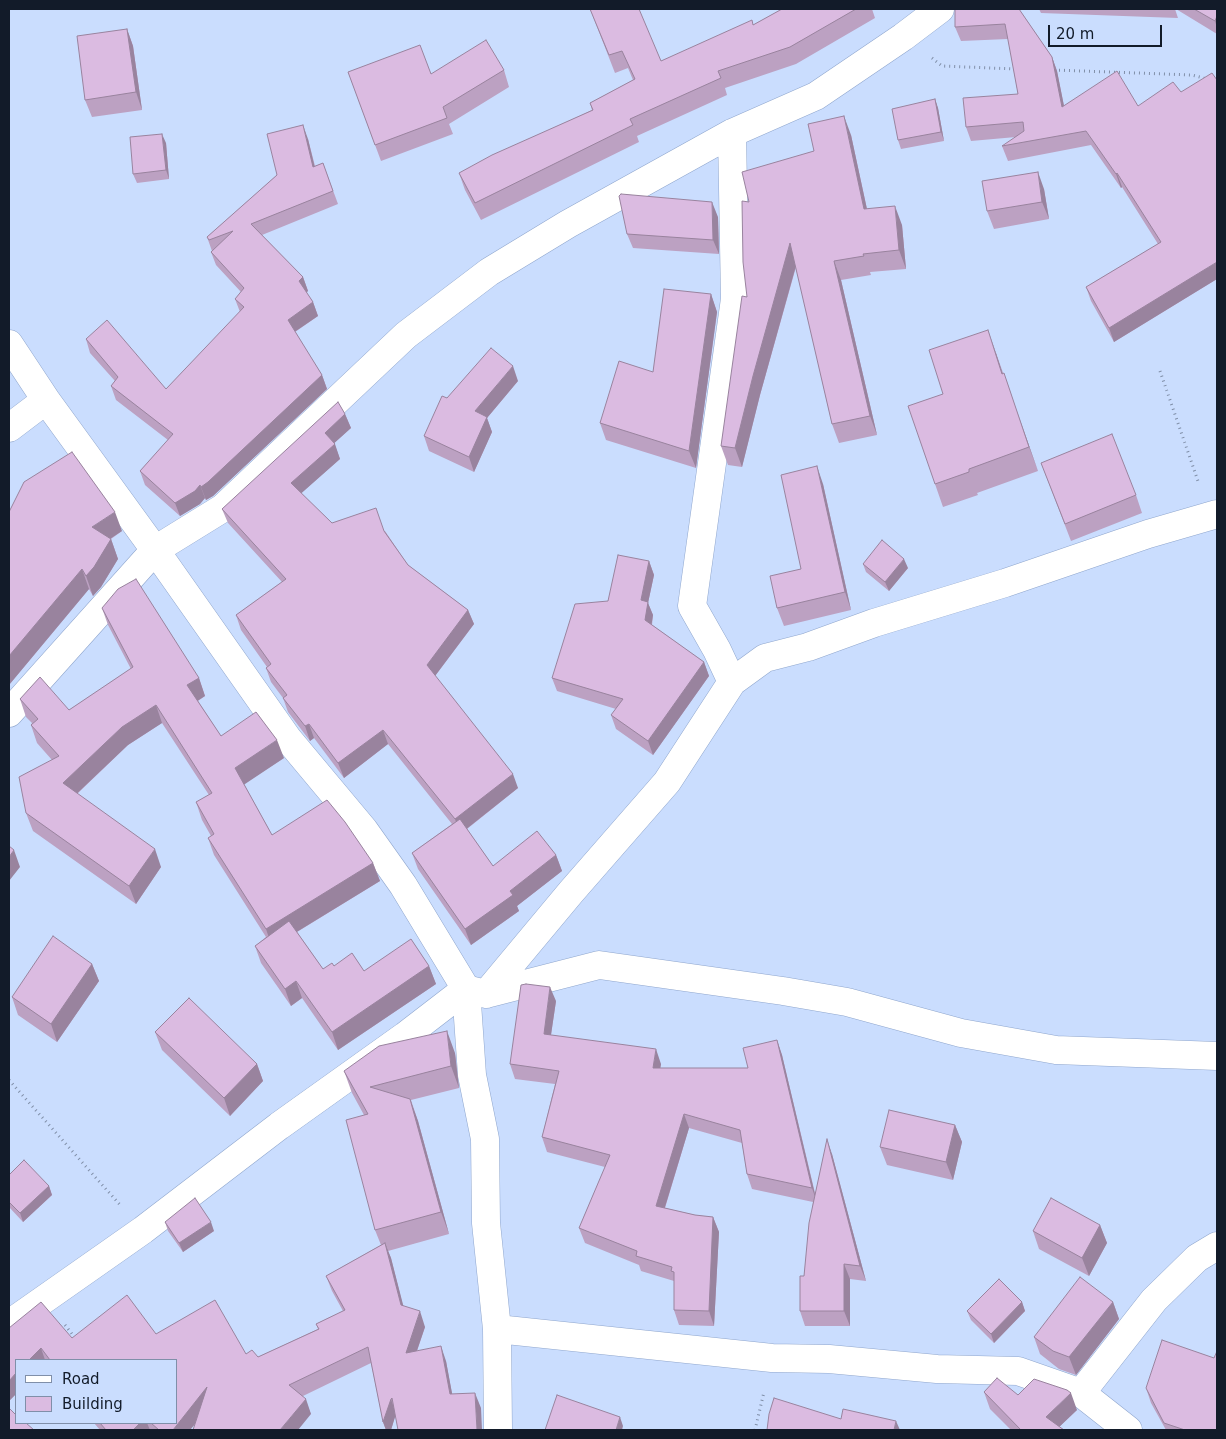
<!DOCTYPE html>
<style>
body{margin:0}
#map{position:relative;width:1226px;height:1439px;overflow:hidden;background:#caddfe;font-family:"DejaVu Sans",sans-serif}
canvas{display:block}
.frame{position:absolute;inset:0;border:10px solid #121b29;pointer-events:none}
.legend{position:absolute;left:15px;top:1359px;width:162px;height:65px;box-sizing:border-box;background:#caddfe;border:1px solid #808fa9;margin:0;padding:6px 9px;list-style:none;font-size:15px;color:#121b29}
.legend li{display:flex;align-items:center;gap:10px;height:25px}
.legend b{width:25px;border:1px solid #808fa9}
.scale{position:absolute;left:1048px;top:25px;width:114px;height:22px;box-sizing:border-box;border:2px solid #121b29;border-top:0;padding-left:6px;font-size:15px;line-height:18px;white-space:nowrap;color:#121b29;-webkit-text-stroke:4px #caddfe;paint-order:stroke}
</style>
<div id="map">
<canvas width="1226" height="1439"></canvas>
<div class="frame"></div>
<ul class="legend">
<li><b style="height:6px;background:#fff"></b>Road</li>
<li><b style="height:14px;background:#dbbbe1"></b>Building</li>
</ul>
<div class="scale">20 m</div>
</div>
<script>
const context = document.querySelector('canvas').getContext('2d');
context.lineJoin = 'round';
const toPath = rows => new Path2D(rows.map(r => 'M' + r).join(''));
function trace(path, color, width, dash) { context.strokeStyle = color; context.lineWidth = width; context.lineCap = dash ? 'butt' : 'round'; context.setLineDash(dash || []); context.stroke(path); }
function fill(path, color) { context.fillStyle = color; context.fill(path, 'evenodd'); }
const minor = toPath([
 [9,344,46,400,155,550,288,739,364,830,403,885,466,989,405,1036,279,1126,143,1230,9,1324],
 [9,428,46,400],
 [732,682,717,650,692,606,735,299,732,133],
 [9,713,155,550,223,508,406,335,489,272,568,224,732,133,816,96,903,37,940,9],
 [486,994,599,965,783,991,847,1002,961,1033,1056,1050,1217,1056],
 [497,1329,772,1358,829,1359,937,1369,1018,1371,1081,1393,1128,1430],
 [1081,1393,1154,1300,1197,1258,1217,1246],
 [498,1430,497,1329,486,1223,485,1139,472,1075,466,989,486,994,571,892,667,782,732,682,765,658,808,647,874,623,1005,583,1148,534,1217,514]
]);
trace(minor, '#8fa6cd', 29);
trace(toPath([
 [932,58,942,66,1015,69],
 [1054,70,1192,75,1207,79],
 [1160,371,1199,484],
 [9,1080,121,1206],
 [65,1325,76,1339],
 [755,1430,764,1392]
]), '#808fa8', 3, [1, 4]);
trace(minor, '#fff', 28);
fill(toPath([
 [590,9,661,61,753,25,782,9,872,9,875,18,796,64,725,88,727,95,637,136,639,142,481,220,465,190,459,173,592,110,590,103,633,80,628,68,615,73],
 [1019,9,1052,57,1057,71,1064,106,1217,279,1114,342,1091,301,1086,287,1158,244,1122,187,1121,188,1091,145,1008,161,1002,146,1016,137,971,141,966,127,1018,94,1008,39,961,41,955,27],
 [1039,9,1175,9,1178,18,1041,13],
 [1176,9,1217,9,1217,34],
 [127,29,133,46,142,110,92,117,85,100],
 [504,70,509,87,449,124,453,134,381,161,348,72,431,74],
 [935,99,938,108,944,141,901,149,898,140],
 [851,135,867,209,902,225,906,269,870,272,871,275,841,280,877,435,839,443,832,424,796,267,760,395,742,467,728,465,721,446,747,297,814,151],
 [308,139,315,166,323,163,338,204,262,235,303,277,308,291,306,292,313,302,318,316,295,332,322,375,327,389,213,496,206,500,205,498,200,504,180,516,145,485,140,471,168,440,116,400,111,386,115,381,90,353,86,339,166,389,240,312,235,299,241,292,216,265,211,252,212,251,207,237,277,175],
 [166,143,169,179,137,183,133,174],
 [1044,189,1049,219,994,229,987,211],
 [718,217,719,254,633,248,627,234],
 [711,294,717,312,696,468,606,440,600,423,653,372],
 [996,353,1038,471,977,493,978,495,943,507,935,484,943,394],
 [518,381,487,418,492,432,474,472,429,451,424,436,447,398],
 [345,414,351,428,334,443,340,459,301,493,332,523,385,531,408,565,468,610,474,624,435,676,518,788,467,829,493,866,556,855,562,871,517,906,519,911,471,945,418,869,412,853,452,824,388,744,344,778,314,738,310,741,288,712,283,698,271,682,266,668,267,667,241,630,236,615,282,582,228,523,222,509],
 [1041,463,1136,495,1142,513,1071,541],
 [823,484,851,610,784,626,777,608,801,569],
 [9,512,122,531,111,539,118,559,101,587,93,596,89,589,9,685],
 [649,561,654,575,648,603,653,615,652,625,704,662,709,676,653,755,616,729,611,715,616,709,557,691,552,678,608,601],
 [863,564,908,568,889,591,866,572],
 [102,608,199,678,205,696,198,701,221,736,284,758,244,784,272,835,373,863,380,881,297,932,323,969,334,966,364,971,429,966,436,984,338,1050,302,998,291,1006,261,963,255,946,266,937,214,855,208,838,211,836,202,820,196,802,209,795,162,723,128,745,77,794,161,867,136,904,33,831,26,813,52,760,37,743,31,725,32,723,26,717,20,699,69,710,131,669,108,625],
 [92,964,99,981,57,1042,18,1015,12,997],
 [556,1001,551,1035,661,1064,660,1068,748,1068,777,1040,782,1055,815,1193,832,1154,866,1281,850,1279,850,1326,805,1326,800,1311,813,1202,752,1189,747,1174,742,1143,689,1128,665,1208,695,1215,713,1217,719,1232,714,1326,679,1325,674,1310,674,1281,641,1271,639,1265,585,1243,579,1228,605,1167,547,1152,542,1137,555,1084,515,1079,510,1064],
 [155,1032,257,1064,263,1081,230,1116,162,1050],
 [455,1053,459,1088,411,1100,418,1121,449,1234,388,1251,391,1258,403,1306,425,1327,417,1351,446,1361,452,1394,481,1408,395,1416,391,1430,386,1430,383,1422,371,1363,303,1396,311,1414,195,1424,190,1430,100,1430,94,1423,176,1423,176,1360,16,1360,16,1394,9,1401,9,1328,72,1338,156,1334,258,1357,318,1329,316,1324,343,1311,332,1291,326,1276,381,1245,375,1230,364,1115,352,1093,344,1071],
 [955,1125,962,1142,953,1180,887,1165,880,1147],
 [9,1175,49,1186,52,1195,23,1222,9,1207],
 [165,1222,214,1231,183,1252,168,1231],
 [1100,1225,1107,1243,1089,1276,1039,1249,1033,1231],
 [1022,1302,1025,1311,994,1343,971,1320,967,1311],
 [1113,1302,1119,1319,1076,1375,1059,1369,1040,1354,1034,1337],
 [1214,1358,1217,1430,1166,1430,1151,1403,1146,1388],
 [984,1392,1018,1395,1077,1410,1059,1427,1064,1430,1011,1430,990,1409]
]), '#bca1c2');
fill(toPath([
 [1217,16,1217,28,1215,21],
 [127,29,133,46,142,110,136,92],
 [1052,57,1057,71,1067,121,1062,107],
 [935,99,938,108,944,141,941,132],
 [844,116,851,135,871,228,864,209],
 [303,125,308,139,318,181,313,167],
 [162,134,166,143,169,179,166,170],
 [1038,172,1044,189,1049,219,1042,202],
 [1117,173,1122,187,1121,188,1116,174],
 [712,202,718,217,719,254,713,240],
 [895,206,902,225,906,269,899,250],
 [790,243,797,262,760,395,742,467,735,448,753,376],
 [834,261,841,280,877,435,870,416],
 [1217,262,1217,279,1114,342,1109,328],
 [303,277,308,291,304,295,299,281],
 [711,294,717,312,696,468,689,451],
 [313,302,318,316,293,333,288,320],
 [988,330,996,353,1010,397,1002,374],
 [513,366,518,381,487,418,492,432,474,472,469,457,475,411],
 [1004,373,1012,397,1038,471,1029,447],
 [322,375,327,389,213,496,206,500,201,487],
 [345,414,351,428,330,447,325,433],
 [335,444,340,459,296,498,291,483],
 [817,466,823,484,851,610,845,592],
 [200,485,205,498,200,504,180,516,175,503],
 [115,512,122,531,99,546,92,527],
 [111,539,118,559,101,587,93,596,86,576],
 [904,559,908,568,889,591,885,582],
 [649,561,654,575,648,603,653,615,650,634,645,620,641,600],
 [82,569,89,589,9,685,9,656],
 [468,610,474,624,432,680,427,665],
 [704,662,709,676,653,755,648,741],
 [199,678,205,696,194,703,187,685],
 [156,705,162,723,128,745,69,801,63,783,122,727],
 [309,724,314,738,310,741,305,726],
 [383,730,388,744,344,778,338,763],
 [277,740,284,758,242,786,235,768],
 [513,774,518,788,460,834,455,819],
 [155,849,161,867,136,904,129,886],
 [14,850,20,867,9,881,9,857],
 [556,855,562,871,517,906,519,911,471,945,465,929,510,891],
 [373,863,380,881,272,947,266,929],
 [92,964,99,981,57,1042,51,1024],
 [429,966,436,984,338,1050,332,1032],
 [296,981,302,998,291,1006,285,989],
 [550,987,556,1001,549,1048,544,1034],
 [447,1031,455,1053,459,1088,451,1066],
 [777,1040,782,1055,817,1203,812,1188],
 [656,1049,661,1064,658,1083,653,1068],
 [257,1064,263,1081,230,1116,224,1098],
 [410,1099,418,1121,449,1234,441,1212],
 [684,1114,689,1128,661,1220,656,1206],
 [955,1125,962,1142,953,1180,946,1162],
 [827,1139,832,1154,866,1281,860,1266],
 [49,1186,52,1195,23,1222,20,1213],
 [713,1217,719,1232,714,1326,709,1311],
 [211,1222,214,1231,183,1252,179,1243],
 [1100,1225,1107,1243,1089,1276,1082,1258],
 [385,1243,391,1258,407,1320,401,1305],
 [844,1264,850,1279,850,1326,844,1311],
 [1022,1302,1025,1311,994,1343,991,1334],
 [1113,1302,1119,1319,1076,1375,1069,1357],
 [420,1311,425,1327,411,1368,406,1353],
 [441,1346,446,1361,455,1409,450,1394],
 [41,1348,45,1360,29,1360],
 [16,1373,16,1394,9,1401,9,1381],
 [207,1387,213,1402,190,1430,173,1430],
 [475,1393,481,1408,482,1430,477,1430],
 [1071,1393,1077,1410,1056,1430,1046,1417],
 [306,1399,311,1414,298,1430,280,1430],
 [391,1399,396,1414,391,1430,386,1430,383,1422],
 [620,1417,623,1426,622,1430,616,1430],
 [896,1421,900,1430,894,1430],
 [140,1423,147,1423,150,1430,133,1430]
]), '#99839e');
const building = toPath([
 [590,9,639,9,661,61,752,20,753,25,782,9,856,9,790,47,718,71,721,78,630,119,633,125,475,203,459,173,492,155,593,110,590,103,635,79,622,51,609,55,590,9],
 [955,9,1019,9,1052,57,1062,107,1117,71,1138,106,1173,82,1181,92,1212,73,1217,80,1217,262,1109,328,1086,287,1161,242,1117,173,1116,174,1086,131,1002,146,1024,131,1023,122,966,127,963,98,1018,94,1005,24,955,27,955,9],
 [1194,9,1217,9,1217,16,1215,21,1194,9],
 [127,29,136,92,85,100,77,36,127,29],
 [486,40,504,70,443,107,447,118,375,145,348,72,420,45,431,74,486,40],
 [935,99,941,132,898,140,892,109,935,99],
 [844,116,864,209,895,206,899,250,863,254,864,256,834,261,870,416,832,424,790,243,753,376,735,448,721,446,742,296,747,297,743,262,742,201,749,202,742,172,814,151,808,124,844,116],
 [303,125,313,167,323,163,333,191,251,224,303,277,299,281,313,302,288,320,322,375,208,482,201,487,200,485,195,491,175,503,140,471,173,434,111,386,118,377,86,339,107,320,166,389,244,307,235,299,244,288,211,252,233,231,209,240,207,237,277,175,267,134,303,125],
 [162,134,166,170,133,174,130,137,162,134],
 [1038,172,1042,202,987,211,982,181,1038,172],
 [621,194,712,202,713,240,627,234,619,196,621,194],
 [664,289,711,294,689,451,600,423,619,361,653,372,664,289],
 [988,330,1002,374,1004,373,1029,447,969,469,969,472,935,484,908,406,943,394,929,350,988,330],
 [491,348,513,366,475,411,487,417,469,457,424,436,442,396,447,398,491,348],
 [338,402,345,414,325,433,335,444,291,483,332,523,376,508,384,531,408,565,468,610,427,665,513,774,455,819,383,730,338,763,309,724,305,726,283,698,287,695,266,668,271,664,236,615,286,579,222,509,338,402],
 [1112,434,1136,495,1065,524,1041,463,1112,434],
 [72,452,115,512,92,527,111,539,94,567,86,576,82,569,9,656,9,512,24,482,72,452],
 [817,466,845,592,777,608,770,576,801,569,781,475,817,466],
 [882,540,904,559,885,582,863,564,882,540],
 [618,555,649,561,641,600,648,602,645,620,704,662,648,741,611,715,623,699,552,678,575,604,608,601,618,555],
 [136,579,199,678,187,685,221,736,256,712,277,740,235,768,272,835,327,800,345,822,373,863,266,929,208,838,214,834,196,802,212,793,156,705,122,727,63,783,155,849,129,886,26,813,19,777,59,756,31,725,38,719,20,699,40,677,69,710,133,667,102,608,118,589,136,579],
 [460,819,493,866,537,831,556,855,510,891,513,895,465,929,412,853,460,819],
 [9,846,14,850,9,857,9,846],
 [289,921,323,969,332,963,334,966,352,953,364,971,411,939,429,966,332,1032,296,981,285,989,255,946,289,921],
 [53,936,92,964,51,1024,12,997,53,936],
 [526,984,550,987,544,1034,656,1049,653,1068,748,1068,743,1048,777,1040,812,1188,747,1174,740,1130,684,1114,656,1206,695,1215,713,1217,709,1311,674,1310,674,1272,671,1271,672,1267,636,1256,637,1251,579,1228,610,1155,542,1137,559,1071,510,1064,521,985,526,984],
 [189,998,257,1064,224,1098,155,1032,189,998],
 [447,1031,451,1066,370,1087,410,1099,441,1212,375,1230,346,1120,368,1114,344,1071,379,1046,447,1031],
 [889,1110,955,1125,946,1162,880,1147,889,1110],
 [827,1139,860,1266,844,1264,844,1311,800,1311,800,1276,804,1276,809,1223,827,1139],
 [24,1160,49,1186,20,1213,9,1202,9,1175,24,1160],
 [195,1198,211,1222,179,1243,165,1222,195,1198],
 [1051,1198,1100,1225,1082,1258,1033,1231,1051,1198],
 [385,1243,401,1305,420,1311,406,1353,441,1346,450,1394,475,1393,477,1430,398,1430,392,1398,391,1399,383,1422,368,1347,289,1385,306,1399,280,1430,193,1430,207,1387,173,1430,159,1430,151,1423,176,1423,176,1360,50,1360,41,1348,29,1360,16,1360,16,1373,9,1381,9,1328,41,1302,72,1338,127,1295,156,1334,215,1300,246,1354,252,1350,258,1357,319,1329,316,1324,345,1310,326,1276,385,1243],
 [1080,1277,1113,1302,1069,1357,1053,1351,1034,1337,1080,1277],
 [999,1279,1022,1302,991,1334,967,1311,999,1279],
 [1162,1340,1214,1358,1217,1351,1217,1430,1185,1430,1164,1423,1146,1388,1162,1340],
 [997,1378,1018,1395,1034,1379,1067,1390,1071,1393,1046,1417,1064,1430,1021,1430,984,1392,997,1378],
 [557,1395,620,1417,616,1430,545,1430,557,1395],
 [774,1398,841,1419,843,1409,896,1421,894,1430,767,1430,769,1414,774,1398],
 [9,1408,16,1415,16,1423,26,1423,34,1430,9,1430,9,1408],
 [100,1423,140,1423,133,1430,106,1430,100,1423]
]);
fill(building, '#dbbbe1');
trace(building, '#99839e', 1);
</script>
